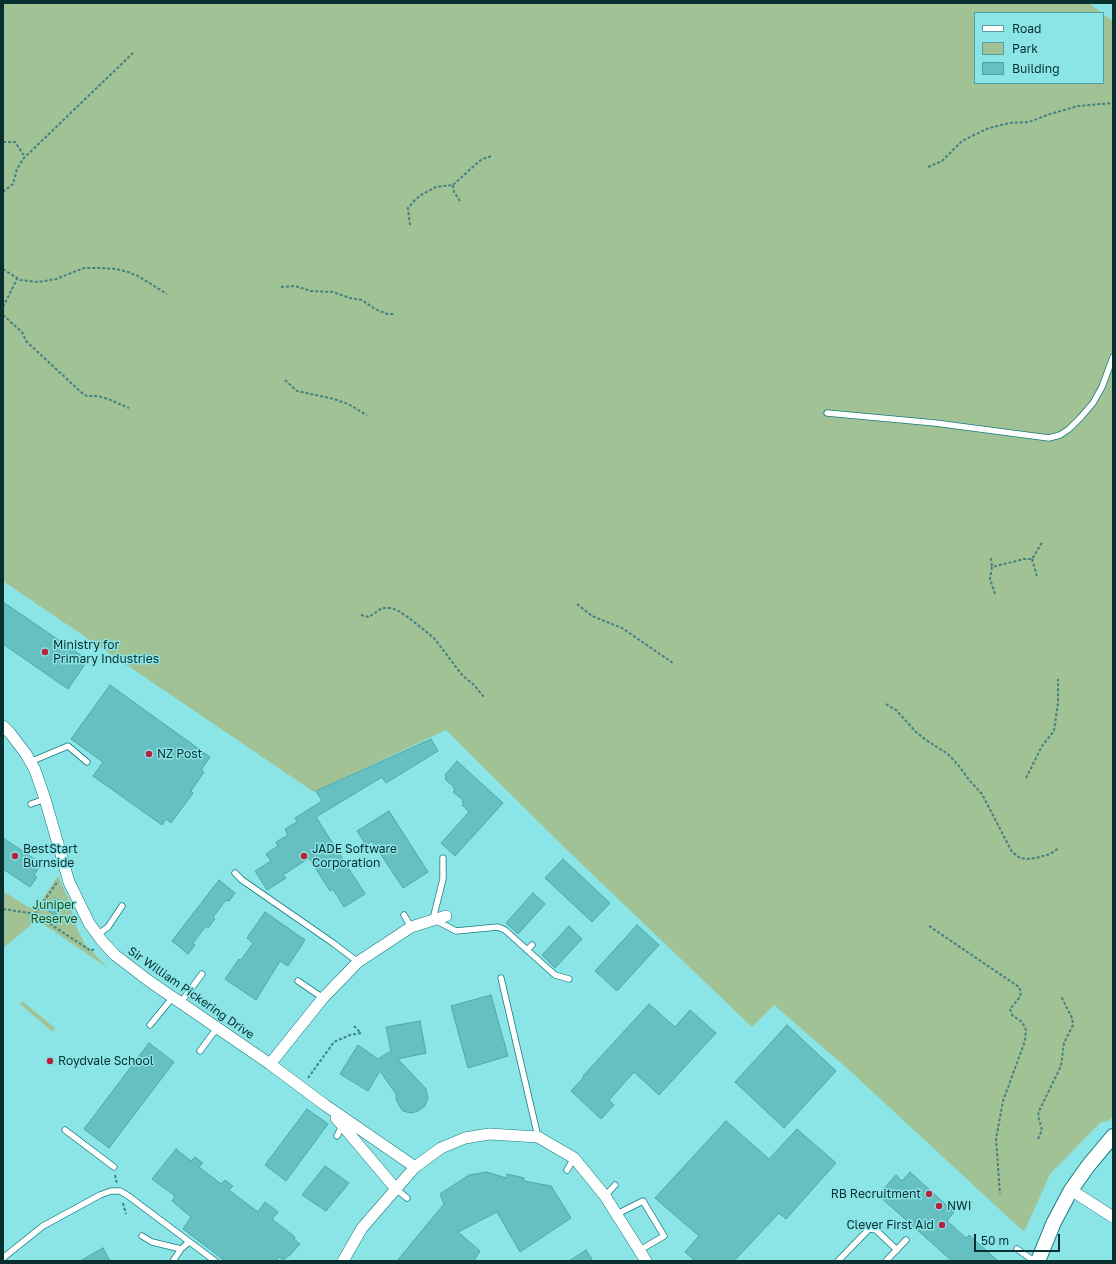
<!DOCTYPE html>
<style>
body{margin:0}
#map{position:relative;width:1116px;height:1264px;overflow:hidden;background:#8be4e6;font-family:"Golos Text",sans-serif}
canvas{display:block}
.frame{position:absolute;inset:0;border:4px solid #083031;pointer-events:none}
.legend{position:absolute;left:974px;top:12px;width:130px;height:72px;box-sizing:border-box;background:#8be4e6;border:1px solid #579c9e;margin:0;padding:5px 7px;list-style:none;font-size:12px;color:#083031}
.legend li{display:flex;align-items:center;gap:8px;height:20px}
.legend b{width:20px;border:1px solid #579c9e}
.scale{position:absolute;left:974px;top:1234px;width:86px;height:18px;box-sizing:border-box;border:2px solid #083031;border-top:0;padding-left:5px;font-size:12px;line-height:14px;white-space:nowrap;color:#083031;-webkit-text-stroke:3px #8be4e6;paint-order:stroke}
</style>
<div id="map">
<canvas width="1116" height="1264"></canvas>
<div class="frame"></div>
<ul class="legend">
<li><b style="height:5px;background:#fff"></b>Road</li>
<li><b style="height:11px;background:#a1c295"></b>Park</li>
<li><b style="height:11px;background:#66bfc1"></b>Building</li>
</ul>
<div class="scale">50 m</div>
</div>
<script>
const context = document.querySelector('canvas').getContext('2d');
context.lineJoin = 'round';
function fill(path, color) { context.fillStyle = color; context.fill(path, 'evenodd'); }
const toPath = rows => new Path2D(rows.map(r => 'M' + r).join(''));
function trace(path, color, width, dash) { context.strokeStyle = color; context.lineWidth = width; context.lineCap = dash ? 'butt' : 'round'; context.setLineDash(dash || []); context.stroke(path); }
function label(font, color, halo, rows, align = 'center') {
  context.font = font + ' "Golos Text",sans-serif'; context.lineWidth = 3; context.setLineDash([]); context.textBaseline = 'middle'; context.strokeStyle = halo; context.fillStyle = color; for (const [text, x, y, turn = 0] of rows) {
    context.save(); context.translate(x, y); context.rotate((+turn || 0) * Math.PI / 180); context.textAlign = isNaN(turn) ? turn : align; if (halo) context.strokeText(text, 0, 0); context.fillText(text, 0, 0); context.restore();
  }
}
fill(toPath([
 [3,3,1089,3,1102,13,975,13,975,83,1103,83,1103,14,1113,21,1113,1117,1108,1121,1101,1122,1050,1174,1024,1232,848,1069,774,1005,752,1027,566,849,446,730,314,792,3,581],
 [58,876,68,898,75,924,80,935,85,944,108,968,37,920,3,948,3,891,28,907,33,908,37,907],
 [22,1001,55,1028,53,1032,20,1004]
]), '#a1c295');
const building = toPath([
 [3,602,88,660,68,689,3,644,3,602],
 [110,685,210,757,201,770,204,772,191,791,193,793,171,823,166,819,162,825,93,776,103,762,71,739,110,685],
 [431,739,438,751,386,783,382,777,316,817,365,894,344,907,333,889,330,891,309,858,283,875,286,878,267,890,255,871,271,861,266,854,278,846,276,842,288,835,285,829,297,822,295,818,322,801,316,791,431,739],
 [457,761,503,803,455,856,441,843,469,812,462,805,464,803,462,802,463,800,453,792,455,790,453,788,454,787,445,779,446,777,445,775,457,761],
 [389,811,428,872,403,888,372,841,366,845,357,831,389,811],
 [3,838,42,864,34,875,37,877,30,887,3,869,3,838],
 [563,859,610,903,592,922,545,878,563,859],
 [219,880,235,893,229,901,226,900,213,917,215,919,208,928,206,926,193,943,195,945,188,954,172,941,219,880],
 [533,893,545,904,518,934,506,923,533,893],
 [55,898,63,904,55,915,47,910,55,898],
 [265,912,305,940,288,966,280,961,256,1000,225,979,239,959,241,960,253,943,247,938,265,912],
 [637,925,659,945,617,991,595,971,637,925],
 [569,926,582,939,555,968,542,955,569,926],
 [491,995,508,1056,468,1068,451,1006,491,995],
 [649,1004,675,1027,690,1010,716,1033,659,1095,634,1072,609,1100,614,1105,601,1119,571,1091,584,1077,583,1076,649,1004],
 [420,1021,426,1053,398,1059,426,1089,428,1098,425,1106,418,1111,411,1113,403,1111,399,1105,396,1099,396,1094,380,1071,368,1091,340,1074,358,1045,378,1059,391,1051,386,1027,420,1021],
 [787,1025,836,1071,784,1128,735,1082,787,1025],
 [149,1043,174,1062,109,1148,84,1129,149,1043],
 [307,1109,328,1124,286,1181,265,1165,307,1109],
 [726,1121,769,1159,797,1129,836,1163,786,1219,779,1213,734,1261,695,1261,685,1252,699,1236,655,1198,726,1121],
 [176,1149,191,1161,195,1157,203,1163,199,1167,221,1184,225,1180,233,1186,229,1190,258,1212,265,1202,278,1212,272,1219,295,1237,294,1239,300,1244,290,1255,283,1260,279,1257,276,1261,225,1261,183,1229,191,1217,172,1201,175,1196,152,1179,176,1149],
 [325,1166,349,1183,326,1211,302,1195,325,1166],
 [487,1172,506,1178,507,1174,524,1178,524,1181,551,1186,571,1218,520,1252,497,1212,458,1232,480,1251,474,1261,397,1261,444,1204,440,1194,469,1175,487,1172],
 [910,1172,954,1212,947,1221,966,1238,969,1235,998,1261,952,1261,878,1195,896,1175,902,1181,910,1172],
 [103,1248,110,1261,80,1261,103,1248],
 [586,1250,593,1261,569,1261,586,1250]
]);
fill(building, '#66bfc1');
trace(building, '#4ea8aa', 1);
const service = toPath([
 [827,413,935,423,1049,438,1060,435,1069,429,1081,417,1093,403,1102,387,1113,357],
 [30,762,68,746,87,762],
 [31,804,45,799],
 [443,858,443,879,433,919,456,931,498,927,505,930,555,975,569,979],
 [235,873,242,880,333,943,358,962],
 [404,915,411,927],
 [97,935,108,927,122,906],
 [527,950,532,945],
 [501,978,538,1137],
 [298,981,323,998],
 [181,1002,202,974],
 [150,1025,173,997],
 [200,1051,217,1028],
 [65,1130,114,1167],
 [337,1136,342,1126],
 [567,1170,574,1158],
 [396,1189,407,1198],
 [605,1196,615,1185],
 [617,1214,643,1201,664,1236,640,1250],
 [142,1236,152,1242,181,1249],
 [1017,1249,1034,1261],
 [3,1258,43,1226,100,1195,111,1191,120,1191,127,1195,215,1261],
 [173,1261,181,1249,189,1242],
 [838,1261,869,1229,876,1230,897,1250],
 [886,1261,906,1240]
]);
const minor = toPath([
 [3,726,10,733,26,754,35,770,45,799,69,882,89,923,102,941,115,955,149,981,270,1064,325,1105,415,1167],
 [270,1064,323,998,358,962,411,927,446,916],
 [336,1118,396,1189],
 [1071,1190,1113,1217],
 [343,1261,362,1228,415,1167,441,1148,465,1138,489,1134,538,1137,574,1158,605,1196,646,1261]
]);
const tertiary = toPath([
 [1038,1261,1054,1222,1071,1190,1088,1166,1113,1136]
]);
trace(service, '#147b7d', 7);
trace(minor, '#147b7d', 12);
trace(tertiary, '#147b7d', 16);
trace(toPath([
 [3,142,15,142,25,157],
 [928,167,942,161,962,141,989,128,1010,123,1029,122,1050,114,1078,106,1113,103],
 [453,185,454,192,460,201],
 [3,192,13,184,17,169,23,159,134,52],
 [410,225,408,208,415,200,421,195,436,187,453,185,475,165,482,159,492,156],
 [3,269,20,280,38,282,56,279,84,268,100,268,116,269,128,272,138,276,167,294],
 [281,287,295,286,311,291,333,292,350,298,362,300,375,309,387,314,394,314],
 [3,307,17,279],
 [3,315,22,332,26,341,83,394,87,396,98,396,108,399,129,408],
 [285,380,297,391,334,399,348,404,367,415],
 [991,558,992,567],
 [1032,559,1037,577],
 [995,594,990,579,992,567,1024,559,1032,559,1043,541],
 [577,604,592,616,622,628,673,663],
 [361,615,369,617,382,608,390,608,397,610,409,618,434,638,462,675,474,685,484,697],
 [886,704,896,710,916,732,926,740,948,754,959,766,969,780,982,794,1012,852,1020,858,1028,859,1036,858,1050,854,1059,848],
 [1026,778,1042,746,1054,731,1058,703,1058,679],
 [3,909,35,914,91,951,94,949],
 [35,914,58,881],
 [929,926,1019,987,1021,992,1020,997,1010,1009,1012,1015,1022,1022,1026,1030,1025,1041,1003,1101,996,1139,1000,1194],
 [308,1078,334,1042,350,1035,361,1033,354,1026],
 [1038,1139,1042,1130,1038,1116,1039,1111,1061,1066,1064,1043,1073,1025,1072,1018,1061,996],
 [115,1175,117,1184],
 [123,1203,126,1214]
]), '#438182', 2, [3, 2]);
trace(service, '#fff', 5.5);
trace(minor, '#fff', 11);
trace(tertiary, '#fff', 14);
for (const [x, y, r, color] of [
 [45,652,4,"#b4223d"],
 [149,754,4,"#b4223d"],
 [15,856,4,"#b4223d"],
 [304,856,4,"#b4223d"],
 [50,1061,4,"#b4223d"],
 [929,1194,4,"#b4223d"],
 [939,1206,4,"#b4223d"],
 [942,1225,4,"#b4223d"]
]) { const dot = new Path2D(); dot.arc(x, y, r, 0, 2 * Math.PI); context.fillStyle = color; context.fill(dot); trace(dot, '#8be4e6', 1.5); }
label('12px', '#083031', '#8be4e6', [
 ["Ministry for",53,645],
 ["Primary Industries",53,659],
 ["NZ Post",157,754],
 ["BestStart",23,849],
 ["Burnside",23,863],
 ["JADE Software",312,849],
 ["Corporation",312,863],
 ["Roydvale School",58,1061],
 ["RB Recruitment",921,1194,"right"],
 ["NWI",947,1206],
 ["Clever First Aid",934,1225,"right"]
], 'left');
label('12px', '#224e0a', '#8be4e6', [
 ["Juniper",54,905],
 ["Reserve",54,919]
]);
label('12px', '#083031', '#8be4e6', [
 ["Sir William Pickering Drive",191,993,35]
]);
</script>
